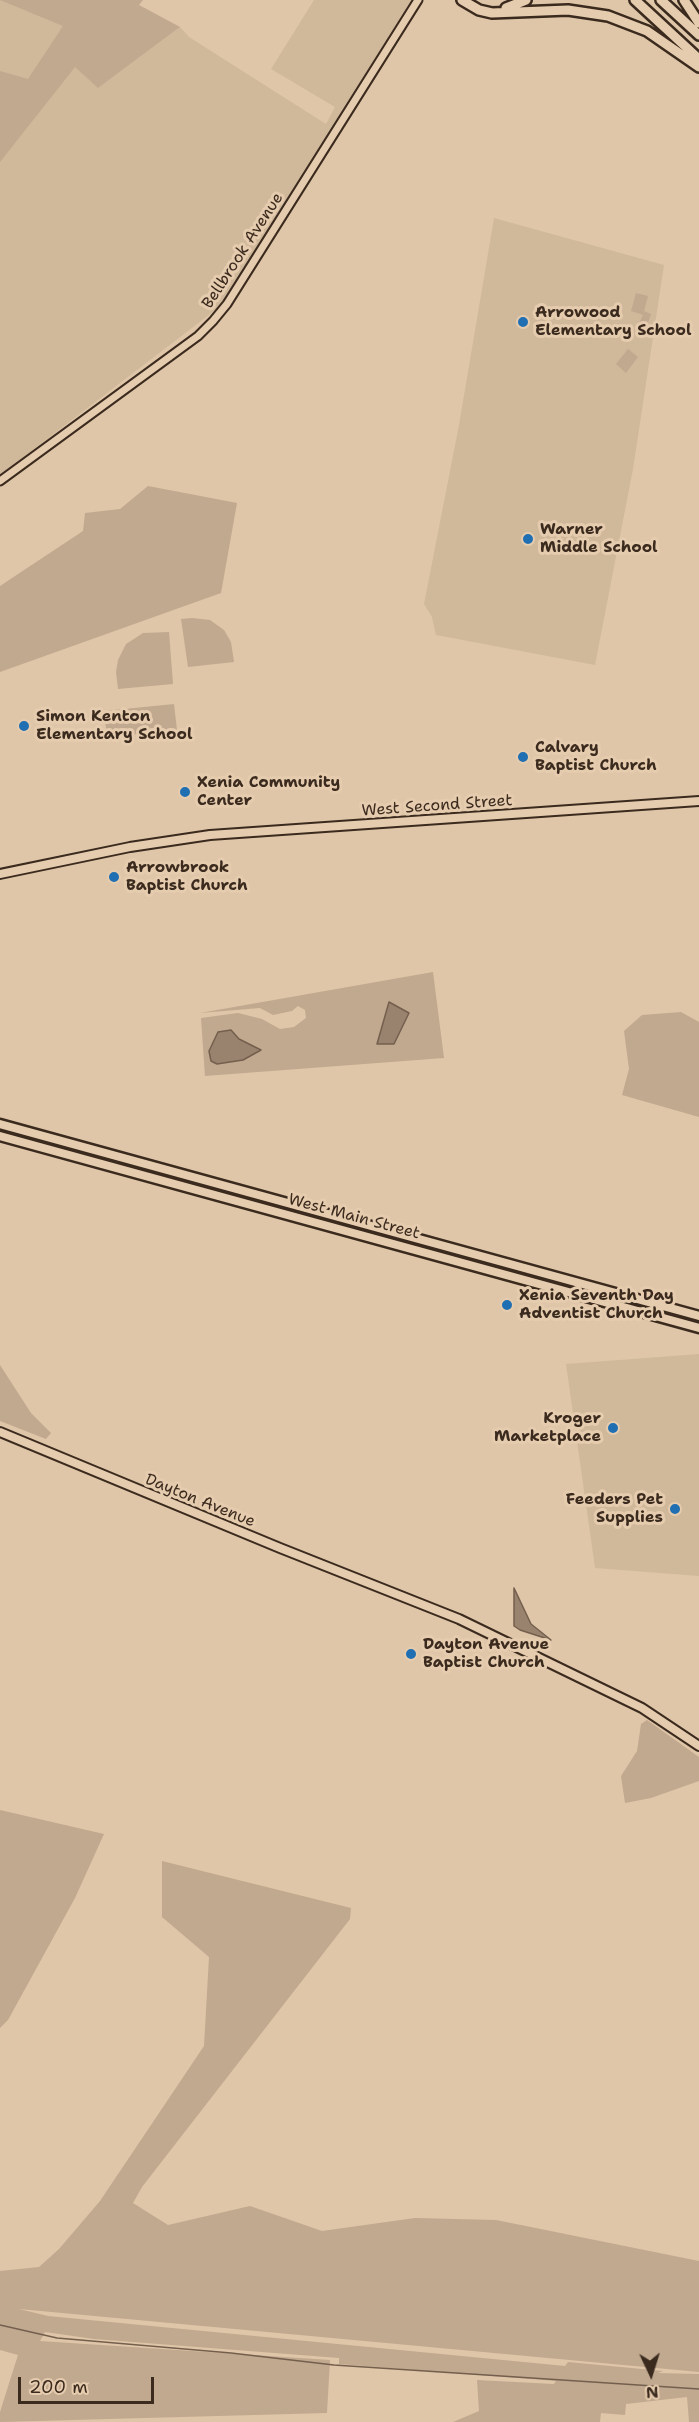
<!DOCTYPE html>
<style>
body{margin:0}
#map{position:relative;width:699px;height:2422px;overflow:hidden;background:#dfc6a8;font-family:"Shantell Sans",sans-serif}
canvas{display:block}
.north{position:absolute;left:621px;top:2344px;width:60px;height:60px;-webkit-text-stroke:4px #e6ccae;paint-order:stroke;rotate:176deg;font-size:16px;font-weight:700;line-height:24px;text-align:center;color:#3b2a1e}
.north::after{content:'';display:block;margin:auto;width:21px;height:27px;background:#3b2a1e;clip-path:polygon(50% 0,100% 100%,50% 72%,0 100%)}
.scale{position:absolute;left:18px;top:2377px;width:136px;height:27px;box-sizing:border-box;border:3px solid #3b2a1e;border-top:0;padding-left:8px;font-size:18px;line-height:21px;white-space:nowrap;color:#3b2a1e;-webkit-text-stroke:4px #e6ccae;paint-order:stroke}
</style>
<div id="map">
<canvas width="699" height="2422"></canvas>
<div class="north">N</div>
<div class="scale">200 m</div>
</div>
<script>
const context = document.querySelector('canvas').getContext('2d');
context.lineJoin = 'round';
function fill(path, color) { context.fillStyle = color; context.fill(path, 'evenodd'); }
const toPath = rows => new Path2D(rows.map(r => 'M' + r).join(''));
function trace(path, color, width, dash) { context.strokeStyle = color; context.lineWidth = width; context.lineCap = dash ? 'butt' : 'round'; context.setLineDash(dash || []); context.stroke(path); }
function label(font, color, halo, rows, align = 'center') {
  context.font = font + ' "Shantell Sans",sans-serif'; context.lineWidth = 6; context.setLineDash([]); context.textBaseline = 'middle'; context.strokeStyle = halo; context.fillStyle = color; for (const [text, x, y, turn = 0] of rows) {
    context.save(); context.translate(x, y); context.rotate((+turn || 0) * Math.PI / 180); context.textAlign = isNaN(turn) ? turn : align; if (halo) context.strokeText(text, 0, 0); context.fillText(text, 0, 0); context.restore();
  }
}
fill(toPath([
 [0,0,102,0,24,97,0,89],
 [314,0,412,0,218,308,0,475,0,157,73,65,99,87,180,27,189,37,326,124,335,107,271,69],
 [494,218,664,265,633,469,595,665,436,635,432,617,424,604,459,425],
 [699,1354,699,1576,595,1568,566,1364]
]), '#d0b89b');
fill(toPath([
 [0,0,143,0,139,5,180,27,98,88,75,67,0,162,0,71,28,79,63,26],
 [636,293,648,296,644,311,651,314,646,329,638,325,643,315,631,311],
 [628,349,638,357,626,373,616,364],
 [148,486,237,503,221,593,0,672,0,586,83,531,85,513,120,509],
 [192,618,210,620,224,630,231,642,234,662,188,667,181,619],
 [169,632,173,684,118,689,116,672,118,660,126,644,143,633],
 [174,704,177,730,107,737,104,711],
 [433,972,444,1058,205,1076,201,1018,238,1013,262,1019,280,1029,294,1027,306,1018,305,1010,298,1006,292,1011,273,1015,260,1008,200,1013],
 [239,1039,260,1049,217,1064,211,1060,209,1051,213,1044],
 [681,1012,699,1022,699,1117,622,1095,629,1069,624,1031,642,1015],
 [0,1365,31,1413,51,1433,46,1439,0,1421],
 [647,1720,699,1757,699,1781,651,1798,625,1803,621,1776,637,1751,641,1724],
 [0,1810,104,1834,75,1898,8,2020,0,2028],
 [162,1861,351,1908,350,1919,142,2187,133,2203,168,2225,250,2206,322,2231,415,2218,496,2220,699,2261,699,2372,19,2309,48,2316,565,2366,568,2362,663,2371,658,2373,699,2374,699,2422,689,2422,687,2397,626,2404,625,2415,601,2413,600,2422,453,2422,479,2411,477,2380,554,2384,556,2381,339,2364,339,2358,94,2339,45,2332,40,2341,330,2360,327,2413,0,2422,0,2412,18,2355,0,2350,0,2271,39,2267,59,2249,100,2201,204,2046,209,1957,162,1917]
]), '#c1a98f');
const water = toPath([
 [389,1002,409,1013,394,1044,377,1044,389,1002],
 [231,1030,239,1039,261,1050,243,1060,217,1064,211,1061,209,1051,218,1032,231,1030],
 [514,1588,531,1624,551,1640,520,1630,514,1626,514,1588]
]);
fill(water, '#9a836e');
trace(water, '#745f4e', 1.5);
trace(toPath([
 [0,2325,57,2338,231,2353,334,2365,699,2389]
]), '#745f4e', 1.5);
const tertiary = toPath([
 [0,481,198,336,213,321,227,304,418,0]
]);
const secondary = toPath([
 [0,874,130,847,210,835,699,801],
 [0,1432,280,1548,459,1619,642,1708,699,1746]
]);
const primary = toPath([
 [0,1124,699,1316],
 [0,1136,699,1328]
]);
const motorway = toPath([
 [462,0,479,10,492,13,568,10,608,16,647,31,699,67],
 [635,0,699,59],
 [661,0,699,35],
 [684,0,699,23],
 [506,8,526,0]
]);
trace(tertiary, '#3b2a1e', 11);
trace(secondary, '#3b2a1e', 12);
trace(primary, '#3b2a1e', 13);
trace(motorway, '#3b2a1e', 14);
trace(tertiary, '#e6ccae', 7);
trace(secondary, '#e6ccae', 8);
trace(primary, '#e6ccae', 8);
trace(motorway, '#e6ccae', 9);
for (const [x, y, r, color] of [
 [523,322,6,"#1f6fb2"],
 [528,539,6,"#1f6fb2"],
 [24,726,6,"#1f6fb2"],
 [523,757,6,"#1f6fb2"],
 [185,792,6,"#1f6fb2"],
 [114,877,6,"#1f6fb2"],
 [507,1305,6,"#1f6fb2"],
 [613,1428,6,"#1f6fb2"],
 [675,1509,6,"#1f6fb2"],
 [411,1654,6,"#1f6fb2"]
]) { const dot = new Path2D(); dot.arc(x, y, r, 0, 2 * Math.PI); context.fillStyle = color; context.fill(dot); trace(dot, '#e6ccae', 2); }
label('16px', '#3b2a1e', '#e6ccae', [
 ["Bellbrook Avenue",243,251,-57],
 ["West Second Street",437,806,-4],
 ["West Main Street",354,1217,15],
 ["Dayton Avenue",200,1501,22]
]);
label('bold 16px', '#3b2a1e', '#e6ccae', [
 ["Arrowood",535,313],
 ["Elementary School",535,331],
 ["Warner",540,530],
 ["Middle School",540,548],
 ["Simon Kenton",36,717],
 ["Elementary School",36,735],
 ["Calvary",535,748],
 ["Baptist Church",535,766],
 ["Xenia Community",197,783],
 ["Center",197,801],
 ["Arrowbrook",126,868],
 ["Baptist Church",126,886],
 ["Xenia Seventh Day",519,1296],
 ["Adventist Church",519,1314],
 ["Kroger",601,1419,"right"],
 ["Marketplace",601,1437,"right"],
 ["Feeders Pet",663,1500,"right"],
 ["Supplies",663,1518,"right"],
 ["Dayton Avenue",423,1645],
 ["Baptist Church",423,1663]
], 'left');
</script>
